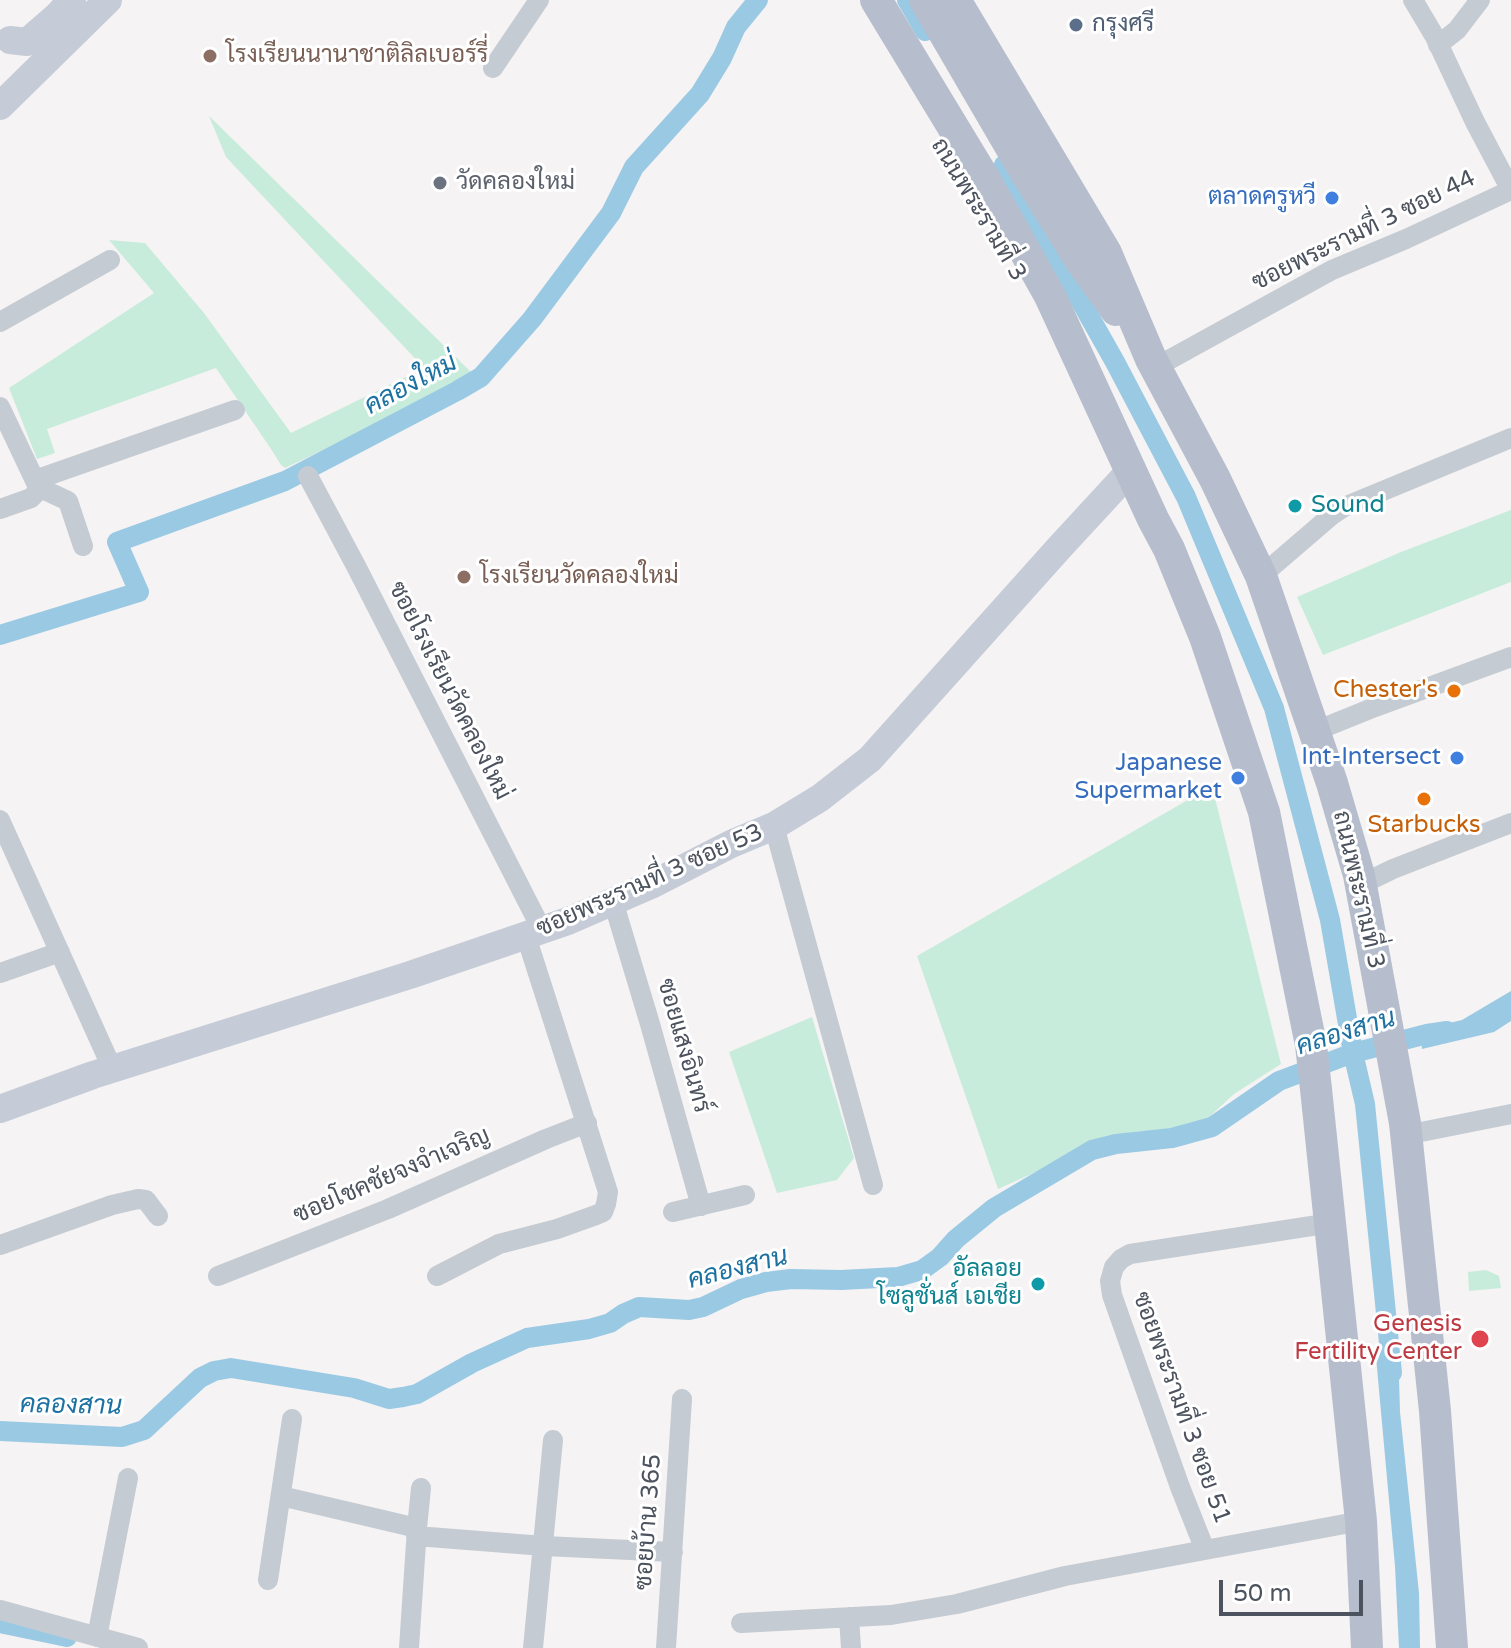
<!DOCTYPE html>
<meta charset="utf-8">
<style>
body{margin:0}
#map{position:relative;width:1511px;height:1648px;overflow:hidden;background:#f5f3f3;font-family:"Varela Round",sans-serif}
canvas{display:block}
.scale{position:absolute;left:1219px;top:1580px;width:144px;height:36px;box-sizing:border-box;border:4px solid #4c535e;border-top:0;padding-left:10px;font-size:24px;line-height:28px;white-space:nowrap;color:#4c535e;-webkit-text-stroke:6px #fff;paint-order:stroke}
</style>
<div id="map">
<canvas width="1511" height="1648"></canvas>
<div class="scale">50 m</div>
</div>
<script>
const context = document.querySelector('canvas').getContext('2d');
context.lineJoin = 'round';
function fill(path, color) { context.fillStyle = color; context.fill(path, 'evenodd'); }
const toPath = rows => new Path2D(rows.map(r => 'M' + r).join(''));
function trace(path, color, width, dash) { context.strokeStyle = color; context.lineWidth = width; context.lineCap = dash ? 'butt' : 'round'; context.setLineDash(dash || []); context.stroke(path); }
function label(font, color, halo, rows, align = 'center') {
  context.font = font + ' "Varela Round",Sarabun,sans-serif'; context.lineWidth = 6; context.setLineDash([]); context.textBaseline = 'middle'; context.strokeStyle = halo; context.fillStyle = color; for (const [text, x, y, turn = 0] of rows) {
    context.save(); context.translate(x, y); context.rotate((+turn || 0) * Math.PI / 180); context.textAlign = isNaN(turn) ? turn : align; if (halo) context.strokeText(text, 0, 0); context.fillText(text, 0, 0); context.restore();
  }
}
fill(toPath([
 [209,116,473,374,456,388,285,468,281,465,271,449,216,368,47,429,55,453,37,459,9,388,154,293,109,240,145,243,204,313,291,433,424,368,226,157],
 [1511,510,1511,582,1323,655,1297,597,1401,552],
 [1212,786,1281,1064,1234,1094,1208,1118,1168,1131,1142,1131,1104,1137,1047,1167,998,1189,917,956],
 [812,1017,854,1158,837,1180,777,1193,729,1052],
 [1486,1270,1499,1276,1501,1288,1469,1291,1468,1272]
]), '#c8ecdb');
fill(toPath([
 [1511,991,1511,1021,1494,1032,1422,1049,1420,1030,1462,1020],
 [1398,1345,1400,1412,1419,1593,1420,1648,1399,1648,1395,1566,1375,1346]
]), '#9ac9e4');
trace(toPath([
 [907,0,925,31],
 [1004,165,1115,362,1186,497,1274,708,1330,920,1353,1053,1365,1104,1392,1373],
 [0,635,139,592,117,542,285,481,457,391,481,377,532,319,611,213,634,167,700,94,722,58,736,27,758,0],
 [0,1431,122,1437,144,1430,200,1378,214,1371,231,1368,354,1388,389,1399,403,1397,417,1394,472,1363,527,1338,589,1329,610,1323,623,1314,639,1307,689,1310,703,1307,741,1289,766,1282,791,1279,841,1280,898,1277,922,1270,940,1257,956,1239,994,1208,1092,1150,1116,1144,1172,1138,1212,1127,1279,1081,1353,1053,1427,1034,1447,1031],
 [0,1623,67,1637]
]), '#9ac9e4', 20);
trace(toPath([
 [1413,0,1435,37,1475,122,1511,190],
 [1438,45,1457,30,1480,0],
 [493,68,539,0],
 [0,322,110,260],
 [1156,367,1332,270,1406,239,1511,190],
 [0,407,38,487,36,493,31,498,0,509],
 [308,476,356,566,542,930],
 [35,480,235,410],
 [38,487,68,501,83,546],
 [1261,576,1332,515,1344,507,1511,438],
 [1313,732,1375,707,1511,657],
 [0,820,112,1068],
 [774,826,873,1185],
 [1360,885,1393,869,1511,823],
 [613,901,650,1024,701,1206],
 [0,973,60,952],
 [1406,1135,1511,1114],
 [673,1212,745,1195],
 [0,1245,112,1205,138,1199,146,1200,158,1216],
 [218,1276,388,1209,546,1139,587,1123],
 [437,1276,499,1244,557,1229,596,1215,603,1212,606,1204,608,1192,526,936],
 [281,1496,417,1528],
 [416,1536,544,1546,673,1552],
 [1205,1550,1180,1487,1112,1295,1110,1281,1114,1267,1121,1259,1130,1254,1331,1223],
 [268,1580,292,1419],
 [0,1610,138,1648],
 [849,1617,851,1648],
 [741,1623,891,1615,957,1604,1065,1576,1361,1521],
 [97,1637,128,1478],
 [409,1648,417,1528,421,1488],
 [533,1648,553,1440],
 [666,1648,682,1399]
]), '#c5cbd2', 20);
trace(toPath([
 [10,40,27,42,57,16,72,0],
 [0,106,108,0],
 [0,1109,93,1075,410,975,568,921,651,885,731,844,774,826,820,798,870,759,1059,548,1131,470]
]), '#c6ccd7', 28);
trace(toPath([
 [876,0,984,178,1050,296,1153,519,1169,549,1205,637,1264,812,1311,1045,1316,1089,1361,1521,1367,1648],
 [925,0,1019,161,1083,264,1116,310],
 [955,0,1106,253,1151,359,1215,479,1261,576,1332,783,1359,875,1405,1123,1435,1411,1452,1648]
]), '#b6bece', 32);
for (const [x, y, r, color] of [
 [1076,25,8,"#5c6f8a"],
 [210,56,8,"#8d6e63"],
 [440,183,8,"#6b7280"],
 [1332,198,8,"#3f7fe0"],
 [1295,506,8,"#0f9aa8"],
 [464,577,8,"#8d6e63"],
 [1454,691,8,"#e8710a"],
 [1457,758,8,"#3f7fe0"],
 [1238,778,8,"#3f7fe0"],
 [1424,799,8,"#e8710a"],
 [1038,1284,8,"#0f9aa8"],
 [1480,1339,10,"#e0444e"]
]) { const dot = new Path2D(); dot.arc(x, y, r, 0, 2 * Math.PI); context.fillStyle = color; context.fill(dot); trace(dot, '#fff', 3); }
label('24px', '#4e5e75', '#fff', [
 ["กรุงศรี",1092,25]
], 'left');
label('24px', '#785e54', '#fff', [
 ["โรงเรียนนานาชาติลิลเบอร์รี่",226,56],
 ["โรงเรียนวัดคลองใหม่",480,577]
], 'left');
label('24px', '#5b616d', '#fff', [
 ["วัดคลองใหม่",456,183]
], 'left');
label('24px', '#366cbe', '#fff', [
 ["ตลาดครูหวี",1316,198],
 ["Int-Intersect",1441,758],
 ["Japanese",1222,764],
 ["Supermarket",1222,792]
], 'right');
label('24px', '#4c535e', '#fff', [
 ["ถนนพระรามที่ 3",978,210,59],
 ["ซอยพระรามที่ 3 ซอย 44",1364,231,-26],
 ["ซอยโรงเรียนวัดคลองใหม่",449,691,63],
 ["ซอยพระรามที่ 3 ซอย 53",650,881,-24],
 ["ถนนพระรามที่ 3",1358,890,77],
 ["ซอยแสงอินทร์",683,1046,74],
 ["ซอยโชคชัยจงจำเจริญ",392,1176,-23],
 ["ซอยพระรามที่ 3 ซอย 51",1181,1408,70],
 ["ซอยบ้าน 365",649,1522,-86]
]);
label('24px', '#0d838f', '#fff', [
 ["Sound",1311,506],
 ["อัลลอย",1022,1270,"right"],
 ["โซลูชั่นส์ เอเชีย",1022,1298,"right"]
], 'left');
label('24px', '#c56008', '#fff', [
 ["Chester's",1438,691],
 ["Starbucks",1424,826,"center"]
], 'right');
label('24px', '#be3a42', '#fff', [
 ["Genesis",1462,1325],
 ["Fertility Center",1462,1353]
], 'right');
label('italic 26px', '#1c71a1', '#fff', [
 ["คลองใหม่",411,385,-28],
 ["คลองสาน",1346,1033,-17],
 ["คลองสาน",738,1269,-14],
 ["คลองสาน",71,1406,1]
]);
</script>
